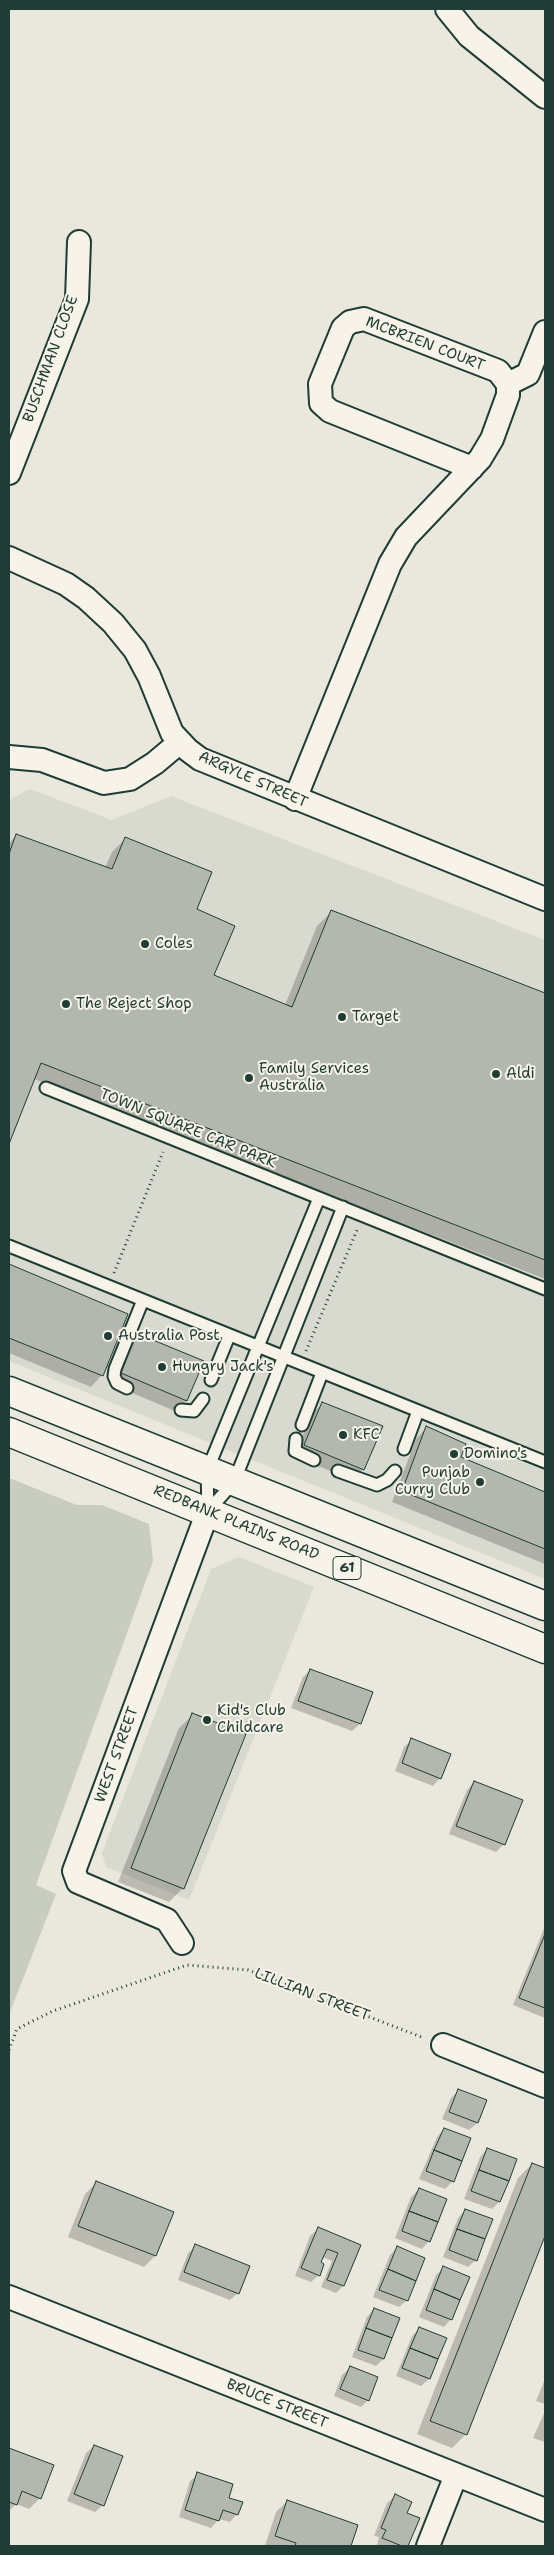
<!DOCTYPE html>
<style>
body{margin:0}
#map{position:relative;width:554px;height:2555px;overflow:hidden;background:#eae8dd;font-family:"Shantell Sans",sans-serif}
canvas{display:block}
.frame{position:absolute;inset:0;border:10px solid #1f3d34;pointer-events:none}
</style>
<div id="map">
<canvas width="554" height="2555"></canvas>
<div class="frame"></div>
</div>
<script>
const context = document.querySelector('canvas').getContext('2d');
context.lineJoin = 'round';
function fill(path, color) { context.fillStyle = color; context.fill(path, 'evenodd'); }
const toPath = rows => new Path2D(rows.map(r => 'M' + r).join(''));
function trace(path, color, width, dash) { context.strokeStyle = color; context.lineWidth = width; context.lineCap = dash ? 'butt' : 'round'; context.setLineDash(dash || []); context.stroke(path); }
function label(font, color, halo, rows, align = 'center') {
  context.font = font + ' "Shantell Sans",sans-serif'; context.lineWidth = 4; context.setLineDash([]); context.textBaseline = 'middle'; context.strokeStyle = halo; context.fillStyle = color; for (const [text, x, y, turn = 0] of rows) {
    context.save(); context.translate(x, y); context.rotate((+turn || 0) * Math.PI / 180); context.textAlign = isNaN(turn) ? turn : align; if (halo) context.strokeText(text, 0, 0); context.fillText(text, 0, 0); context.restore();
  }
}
fill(toPath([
 [30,789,112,820,171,796,545,940,545,1579,9,1361,9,805,12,798],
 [239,1557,314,1587,189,1900,106,1867,102,1853,211,1569]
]), '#d9dacf');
fill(toPath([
 [9,1478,77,1505,102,1505,149,1524,153,1561,36,1885,56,1894,9,2015]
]), '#c8ccc1');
fill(toPath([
 [17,835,105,868,112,852,126,838,195,910,212,976,285,1005,317,926,331,912,545,994,545,1279,34,1079,9,1141,9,843],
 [9,1266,127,1315,101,1376,91,1387,9,1353],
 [137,1335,186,1401,175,1411,111,1384,126,1346],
 [323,1403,363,1469,352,1480,294,1456,312,1414],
 [426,1428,459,1458,545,1493,545,1564,392,1502,416,1439],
 [310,1670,371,1692,360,1724,352,1731,291,1708,303,1677],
 [193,1715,183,1888,169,1902,118,1882,179,1728],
 [412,1740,440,1778,433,1786,395,1771,404,1747],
 [474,1782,504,1844,496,1852,449,1834,467,1790],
 [545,1926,545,2018,513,2005],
 [458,2091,485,2101,477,2123,469,2130,442,2119,451,2098],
 [444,2129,453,2181,445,2189,419,2179,437,2137],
 [487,2149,499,2202,492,2209,464,2199,480,2157],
 [532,2164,545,2170,545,2232,466,2434,452,2448,417,2434,518,2178],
 [96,2183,155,2256,144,2267,68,2237,85,2194],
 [419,2189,429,2241,422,2249,395,2238,411,2197],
 [465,2210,476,2260,468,2267,443,2257,458,2218],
 [318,2229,359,2246,343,2286,336,2293,321,2287,332,2261,322,2257,319,2275,311,2282,295,2276,310,2236],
 [196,2246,238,2293,230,2300,178,2280,188,2253],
 [397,2248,407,2300,399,2307,373,2297,390,2255],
 [443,2268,451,2319,444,2327,419,2317,436,2275],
 [374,2309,383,2359,376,2366,352,2357,367,2317],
 [419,2329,445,2339,429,2379,421,2386,396,2376,412,2336],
 [350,2368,368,2400,361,2407,334,2396,342,2375],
 [545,2379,545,2404,536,2401],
 [545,2411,545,2442,533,2438],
 [94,2446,103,2505,95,2512,67,2501,86,2453],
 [9,2449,52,2466,40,2498,29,2509,16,2504,9,2511],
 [198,2474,227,2498,237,2514,230,2522,219,2519,211,2528,179,2517,190,2481],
 [395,2496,406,2514,418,2518,407,2546,377,2546,379,2537,374,2536,387,2503],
 [287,2501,357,2526,350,2546,265,2546,276,2512]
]), '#0003');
const building = toPath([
 [16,834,112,869,125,837,212,872,197,909,235,926,214,975,292,1007,331,910,545,993,545,1260,41,1063,9,1144,9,854,16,834],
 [9,1264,128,1314,103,1376,9,1338,9,1264],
 [136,1333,204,1361,187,1401,121,1373,136,1333],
 [322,1402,383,1426,364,1470,304,1445,322,1402],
 [426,1426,466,1444,461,1457,545,1492,545,1549,402,1491,426,1426],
 [310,1669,373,1692,361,1724,298,1701,310,1669],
 [192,1713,246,1734,184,1889,131,1868,192,1713],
 [411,1738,451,1754,441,1779,402,1763,411,1738],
 [474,1781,523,1800,505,1845,456,1826,474,1781],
 [545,1934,545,2008,519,1998,545,1934],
 [458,2089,487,2100,478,2123,449,2112,458,2089],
 [444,2128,471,2138,462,2161,434,2150,444,2128],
 [487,2148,517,2159,509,2181,479,2170,487,2148],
 [434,2150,462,2161,454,2182,426,2171,434,2150],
 [532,2163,545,2168,545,2236,467,2435,430,2421,532,2163],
 [479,2170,509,2181,500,2202,471,2191,479,2170],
 [96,2181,174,2212,156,2256,78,2226,96,2181],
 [419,2188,447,2199,438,2222,409,2211,419,2188],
 [465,2209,493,2219,485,2239,457,2229,465,2209],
 [409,2211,438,2222,430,2242,402,2231,409,2211],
 [318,2227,361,2245,344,2286,327,2280,338,2253,327,2249,321,2262,324,2264,320,2276,301,2268,318,2227],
 [457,2229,485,2239,477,2261,449,2250,457,2229],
 [195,2244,250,2266,239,2294,184,2272,195,2244],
 [397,2246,425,2258,416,2281,388,2269,397,2246],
 [443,2266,470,2277,460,2300,434,2289,443,2266],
 [388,2269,416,2281,408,2301,379,2290,388,2269],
 [434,2289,460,2300,452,2320,426,2310,434,2289],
 [374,2308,400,2318,392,2338,366,2328,374,2308],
 [419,2327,447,2338,438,2359,410,2348,419,2327],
 [366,2328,392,2338,384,2359,358,2350,366,2328],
 [410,2348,438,2359,430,2379,402,2368,410,2348],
 [350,2366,378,2377,369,2401,340,2389,350,2366],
 [94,2445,123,2456,104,2506,74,2494,94,2445],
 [9,2448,54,2465,41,2499,22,2491,17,2505,9,2502,9,2448],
 [197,2472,233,2484,229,2498,243,2502,238,2515,223,2510,219,2521,185,2510,197,2472],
 [395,2494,412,2502,407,2513,420,2518,408,2546,402,2546,382,2538,386,2530,381,2528,395,2494],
 [287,2500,358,2525,351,2546,295,2546,296,2543,275,2536,287,2500]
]);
fill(building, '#b2b8ae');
trace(building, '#1f3d34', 1);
const service = toPath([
 [46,1088,545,1289],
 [9,1246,545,1462],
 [211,1380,229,1336],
 [127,1388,117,1383,114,1376,115,1369,143,1300],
 [181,1410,194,1411,203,1399],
 [302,1425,322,1373],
 [296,1439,295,1451,314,1460],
 [404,1449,418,1411],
 [338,1471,377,1485,387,1480,395,1471],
 [208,1511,207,1471,319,1198],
 [208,1511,234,1482,343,1207]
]);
const minor = toPath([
 [447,9,469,36,545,97],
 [508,384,528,374,545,332],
 [9,473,77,299,79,242],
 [9,558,66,584,86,598,113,623,135,650,149,676,172,733,188,750,200,759,545,899],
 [9,757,42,760,104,783,130,779,155,763,180,742],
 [295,799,390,564,406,537,480,459,492,439,508,395,508,384,498,371,364,319,350,322,343,328,320,384,321,403,330,411,472,468],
 [182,1943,167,1920,78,1882,74,1871,208,1511],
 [443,2045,545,2086],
 [9,2297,545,2510],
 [428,2546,456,2475]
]);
const primary = toPath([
 [9,1391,545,1606],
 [9,1432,545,1649]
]);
trace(service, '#1f3d34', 15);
trace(minor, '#1f3d34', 26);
trace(primary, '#1f3d34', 31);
trace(toPath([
 [114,1273,163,1152],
 [306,1351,357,1230],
 [9,2050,17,2029,53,2011,187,1965,248,1970,424,2038]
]), '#1f3d34', 3, [1, 4]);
trace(service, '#f7f3e8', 11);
trace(minor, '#f7f3e8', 22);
trace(primary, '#f7f3e8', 28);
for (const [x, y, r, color] of [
 [145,944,5,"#1f3d34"],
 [66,1004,5,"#1f3d34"],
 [342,1017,5,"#1f3d34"],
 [496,1074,5,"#1f3d34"],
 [249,1078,5,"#1f3d34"],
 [108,1336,5,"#1f3d34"],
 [162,1367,5,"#1f3d34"],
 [343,1435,5,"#1f3d34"],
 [454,1454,5,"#1f3d34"],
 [480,1482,5,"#1f3d34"],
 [207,1720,5,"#1f3d34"]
]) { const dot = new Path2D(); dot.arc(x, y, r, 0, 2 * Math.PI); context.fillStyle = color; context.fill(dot); trace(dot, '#f7f3e8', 2); }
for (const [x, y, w] of [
 [347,1568,28]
]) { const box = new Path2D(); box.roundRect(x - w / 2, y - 11.5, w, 23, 4); context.fillStyle = '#f7f3e8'; context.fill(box); trace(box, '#1f3d34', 1); }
label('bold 14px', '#1f3d34', null, [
 ["61",347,1568]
]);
label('15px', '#1f3d34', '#f7f3e8', [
 ["MCBRIEN COURT",425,344,21],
 ["BUSCHMAN CLOSE",51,359,-70],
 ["ARGYLE STREET",253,780,24],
 ["TOWN SQUARE CAR PARK",188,1129,22],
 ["REDBANK PLAINS ROAD",236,1523,22],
 ["WEST STREET",117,1755,-70],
 ["LILLIAN STREET",312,1995,21],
 ["BRUCE STREET",277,2404,22]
]);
label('15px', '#1f3d34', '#f7f3e8', [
 ["Coles",155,944],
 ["The Reject Shop",76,1004],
 ["Target",352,1017],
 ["Family Services",259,1069],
 ["Australia",259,1086],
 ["Aldi",506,1074],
 ["Australia Post",118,1336],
 ["Hungry Jack's",172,1367],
 ["KFC",353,1435],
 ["Domino's",464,1454],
 ["Punjab",470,1473,"right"],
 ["Curry Club",470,1490,"right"],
 ["Kid's Club",217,1711],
 ["Childcare",217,1728]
], 'left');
</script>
